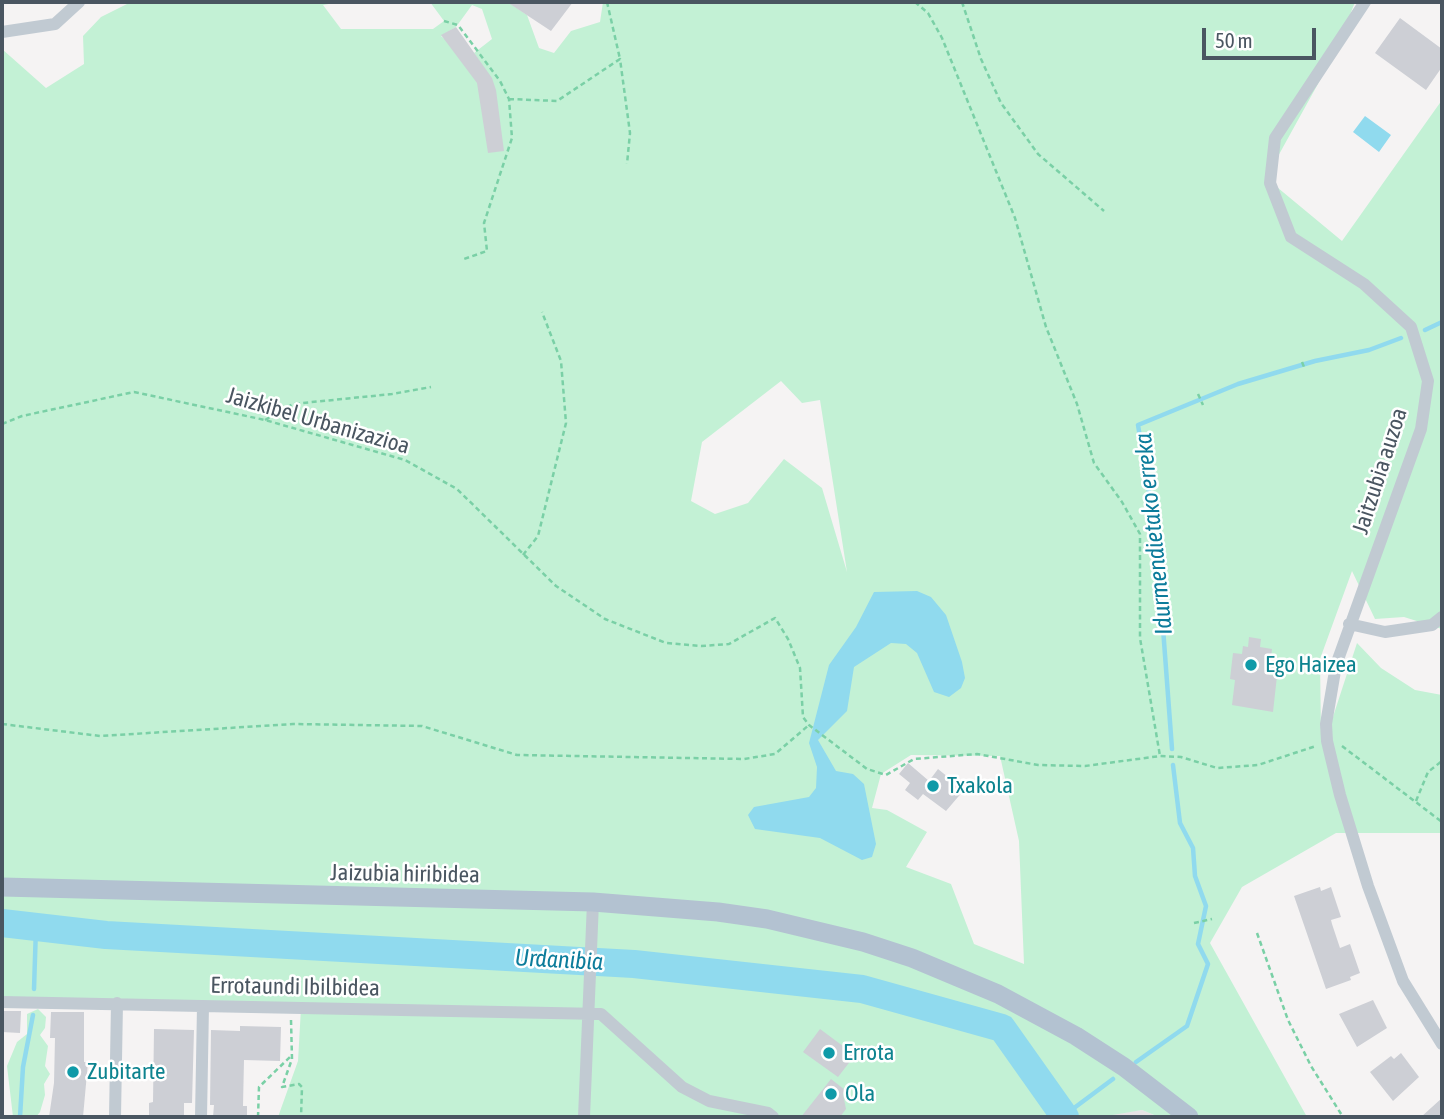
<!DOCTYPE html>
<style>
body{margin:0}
#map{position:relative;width:1444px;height:1119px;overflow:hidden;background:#f5f3f3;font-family:"Asap Condensed",sans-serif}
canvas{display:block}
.frame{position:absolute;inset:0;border:4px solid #4a5661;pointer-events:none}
.scale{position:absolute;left:1202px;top:28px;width:114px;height:32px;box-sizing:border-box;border:4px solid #4a5661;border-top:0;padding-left:9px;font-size:21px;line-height:24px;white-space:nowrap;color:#4a5661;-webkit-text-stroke:5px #fff;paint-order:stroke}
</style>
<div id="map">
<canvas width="1444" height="1119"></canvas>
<div class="frame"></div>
<div class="scale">50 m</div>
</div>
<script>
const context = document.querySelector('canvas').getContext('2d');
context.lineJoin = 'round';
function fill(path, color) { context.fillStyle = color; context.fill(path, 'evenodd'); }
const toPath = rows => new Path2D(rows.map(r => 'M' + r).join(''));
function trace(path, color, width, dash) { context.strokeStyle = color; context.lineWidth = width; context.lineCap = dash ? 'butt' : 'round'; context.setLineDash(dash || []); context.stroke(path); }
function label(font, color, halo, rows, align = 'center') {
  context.font = font + ' "Asap Condensed",sans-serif'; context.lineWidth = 5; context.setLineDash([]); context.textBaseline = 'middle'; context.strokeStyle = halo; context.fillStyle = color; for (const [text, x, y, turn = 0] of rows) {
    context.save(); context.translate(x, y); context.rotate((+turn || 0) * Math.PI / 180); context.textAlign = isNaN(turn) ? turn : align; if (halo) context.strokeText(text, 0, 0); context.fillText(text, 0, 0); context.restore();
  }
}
fill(toPath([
 [1142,1110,1159,1117,1101,1117,1103,1115]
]), '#e6e4e5');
fill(toPath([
 [131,2,340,2,323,5,341,29,433,29,444,21,430,2,508,2,527,15,539,48,554,53,571,31,600,22,603,2,1355,2,1335,53,1266,178,1342,241,1442,100,1442,629,1404,617,1375,619,1352,571,1320,659,1321,736,1330,726,1357,643,1381,668,1415,690,1442,695,1442,833,1336,833,1242,887,1210,943,1307,1117,1159,1117,1142,1110,1101,1117,908,1117,906,1115,905,1117,278,1117,298,1061,301,1008,2,1002,2,49,46,88,84,64,83,36,101,17],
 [472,5,482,9,492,39,474,53,488,74,441,36,456,27],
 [781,381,802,403,820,400,847,572,822,488,784,459,748,503,715,514,691,501,702,442],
 [911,755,1000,756,1019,841,1024,964,974,944,951,884,906,867,927,832,887,810,872,808,881,774],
 [38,1009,46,1017,45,1028,40,1035,48,1046,45,1066,50,1074,44,1084,45,1095,40,1112,36,1117,13,1117,7,1066,17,1042,27,1034,27,1014]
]), '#c3f1d5');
fill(toPath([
 [1365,116,1391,135,1379,152,1353,132],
 [917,591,931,597,946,615,962,662,965,678,961,688,949,697,934,692,917,653,906,644,891,643,854,667,847,711,818,740,836,771,853,774,864,784,876,844,872,857,862,860,820,838,755,829,748,815,754,807,809,797,816,788,817,767,809,743,829,665,856,627,874,592]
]), '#90daee');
trace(toPath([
 [1425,330,1442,322],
 [1172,749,1156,534,1138,425,1238,384,1315,361,1369,350,1401,338],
 [34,989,36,927],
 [1136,1062,1187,1026,1208,964,1198,944,1206,906,1195,876,1193,848,1180,823,1173,765],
 [1066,1114,1113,1079],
 [20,1117,23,1067,33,1015]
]), '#90daee', 4.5);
trace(toPath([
 [2,923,106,935,634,964,862,989,1002,1028,1065,1117]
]), '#90daee', 28);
fill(toPath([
 [507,2,573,2,551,31],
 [1400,18,1442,49,1442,67,1426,90,1375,53],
 [456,27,492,78,496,90,504,151,488,153,477,83,441,35],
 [1249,637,1261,639,1260,647,1272,649,1269,675,1277,676,1273,712,1232,705,1235,680,1230,679,1233,653,1242,654,1243,646,1248,647],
 [908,763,929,781,938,769,964,790,946,811,923,794,918,800,905,790,910,783,899,774],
 [1320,887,1321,891,1331,887,1341,917,1331,920,1332,924,1340,948,1350,944,1360,973,1350,977,1351,980,1326,989,1294,896],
 [1373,1000,1387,1028,1357,1047,1339,1014],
 [2,1011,21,1011,20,1033,2,1032],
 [51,1012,84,1012,84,1062,88,1062,83,1117,49,1117,54,1083,55,1038,50,1038],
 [240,1026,281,1027,280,1061,244,1060,243,1106,247,1106,247,1117,213,1117,214,1105,210,1105,211,1030,240,1031],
 [154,1029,194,1030,192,1103,184,1103,184,1117,149,1117,149,1103,153,1102],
 [820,1029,855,1055,838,1077,803,1052],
 [1401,1053,1419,1077,1393,1101,1370,1072,1391,1056,1394,1059],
 [831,1079,845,1090,843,1094,846,1109,840,1117,801,1117],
 [1442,1098,1442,1117,1421,1117]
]), '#cdcfd5');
trace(toPath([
 [607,2,620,59],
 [915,2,928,13,942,38,1015,218,1046,327,1077,404,1094,463,1122,502,1140,534,1140,638,1160,756],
 [962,2,981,59,1001,103,1038,154,1104,211],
 [444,21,458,25,500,81,509,99,512,138,484,223,487,251,461,260],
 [509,99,557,101,620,59,630,133,627,164],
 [1302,362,1304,367],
 [1198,394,1203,405],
 [265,420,293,404,392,394,431,387],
 [2,424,22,416,134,392,265,420,405,460,457,489,556,586,605,619,666,643,701,646,729,644,775,618,788,639,800,668,803,717,809,725,867,769,886,775,914,759,977,754,1038,765,1085,766,1160,756,1181,757,1217,768,1258,765,1316,746],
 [523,555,538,536,566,423,561,361,542,312],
 [2,724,100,736,293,724,422,726,517,755,744,759,775,754,809,725],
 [1342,746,1442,822],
 [1416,801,1428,772,1442,761],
 [1194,923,1212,919],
 [1257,933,1288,1020,1311,1066,1343,1117],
 [291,1020,292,1059,282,1087,299,1084,302,1087,301,1117],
 [258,1117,259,1087,291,1056]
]), '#7ad0a6', 2.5, [5, 3.5]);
trace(toPath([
 [1365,2,1275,138,1270,183,1291,237,1364,284,1411,327,1428,381,1421,429,1336,665,1326,724,1327,741,1340,795,1368,886,1403,981,1442,1044],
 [2,32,55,24,79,2],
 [1349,624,1385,632,1432,625,1442,617],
 [2,1002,601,1014,682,1087,709,1101,768,1113,773,1117],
 [115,1117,117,1003],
 [201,1117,203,1006],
 [584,1117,593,902]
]), '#c1cad2', 12);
trace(toPath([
 [2,887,593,902,718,912,767,919,863,942,912,958,998,994,1076,1036,1124,1067,1189,1117]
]), '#b3c2d1', 19);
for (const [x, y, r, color] of [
 [1251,665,7,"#0f9aa8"],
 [933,786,7,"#0f9aa8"],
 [829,1053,7,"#0f9aa8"],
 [73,1072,7,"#0f9aa8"],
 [831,1094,7,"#0f9aa8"]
]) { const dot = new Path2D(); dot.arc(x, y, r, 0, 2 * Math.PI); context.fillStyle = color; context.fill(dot); trace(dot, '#fff', 2.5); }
label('23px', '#4a5661', '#fff', [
 ["Jaizkibel Urbanizazioa",318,421,16],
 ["Jaitzubia auzoa",1380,471,-72],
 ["Jaizubia hiribidea",405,874,1],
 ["Errotaundi Ibilbidea",295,987,1]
]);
label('23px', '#0d838f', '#fff', [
 ["Ego Haizea",1265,665],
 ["Txakola",947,786],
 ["Errota",843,1053],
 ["Zubitarte",87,1072],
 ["Ola",845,1094]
], 'left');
label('italic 24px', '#0c7c9b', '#fff', [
 ["Idurmendietako erreka",1154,534,-96],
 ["Urdanibia",559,960,3]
]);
</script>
